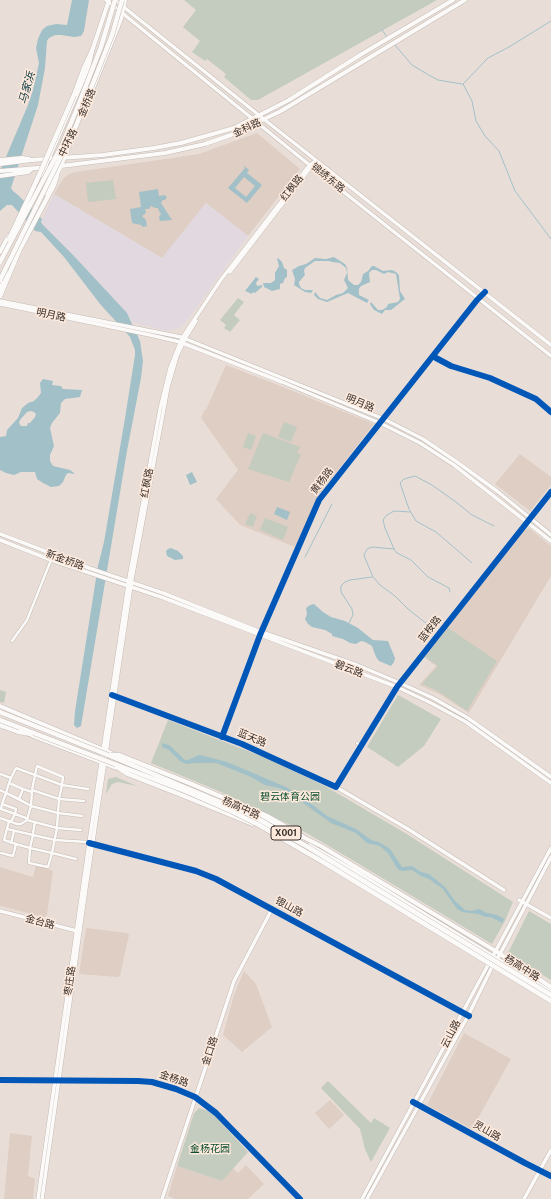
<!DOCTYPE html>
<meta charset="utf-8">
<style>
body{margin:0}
canvas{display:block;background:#e9ded7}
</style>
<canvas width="551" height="1199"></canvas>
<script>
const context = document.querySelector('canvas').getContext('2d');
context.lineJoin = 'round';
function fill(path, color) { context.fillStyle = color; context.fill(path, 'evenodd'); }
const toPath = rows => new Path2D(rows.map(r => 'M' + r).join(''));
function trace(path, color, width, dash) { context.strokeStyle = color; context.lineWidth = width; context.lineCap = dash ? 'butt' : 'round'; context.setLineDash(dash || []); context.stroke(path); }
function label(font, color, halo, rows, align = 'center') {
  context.font = font + ' "Public Sans","Noto Sans SC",sans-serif'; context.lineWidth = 3; context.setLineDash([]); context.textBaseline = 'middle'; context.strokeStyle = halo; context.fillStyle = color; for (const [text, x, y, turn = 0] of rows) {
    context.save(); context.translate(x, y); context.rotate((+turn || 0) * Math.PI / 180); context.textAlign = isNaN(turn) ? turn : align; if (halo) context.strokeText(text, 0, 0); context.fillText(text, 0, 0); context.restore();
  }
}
fill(toPath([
 [257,133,300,169,248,236,206,203,162,258,54,194,63,179,69,174,76,172,199,154],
 [226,365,278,385,374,424,320,493,295,547,240,525,216,499,238,470,201,418,205,409,206,410],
 [520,454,551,477,551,485,530,511,495,484],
 [529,528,551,546,551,576,469,713,439,694,419,685,436,666,424,657,522,531],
 [36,865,53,871,47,915,44,917,0,906,0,867,33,877],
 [86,928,127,933,129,935,120,976,118,977,79,974],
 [244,971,256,984,272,1027,242,1052,223,1035,234,995],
 [464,1033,511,1059,472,1129,427,1105],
 [330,1100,344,1115,329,1129,315,1113],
 [10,1133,32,1136,28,1176,35,1179,33,1199,4,1199],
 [246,1165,264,1184,248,1199,175,1199,168,1196,177,1166,222,1181,233,1168,238,1173]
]), '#decec3');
fill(toPath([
 [54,194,162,258,206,203,248,236,187,321,181,328,166,331,132,322,127,313,74,256,42,224,42,219]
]), '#e2d8e0');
fill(toPath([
 [184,0,437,0,258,100,251,100,224,77,226,74,207,59,205,61,192,52,200,41,183,27,196,10],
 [113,180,116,199,88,202,86,183],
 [238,298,244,302,234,315,240,320,230,332,224,328,226,325,220,320],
 [284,422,297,427,291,442,278,437],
 [248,433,256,436,251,450,243,447],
 [263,433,300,447,297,453,301,454,289,482,248,469],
 [250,513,257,516,253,527,245,524],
 [265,518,288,527,283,540,260,530],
 [448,628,497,661,467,711,438,691,422,684,438,666,425,657],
 [0,690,6,692,4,703,0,702],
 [398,695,441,719,424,746,398,767,367,747],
 [168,720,266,758,325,786,405,833,513,902,505,921,492,944,354,861,305,832,221,792,151,763],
 [116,777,137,786,118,782,112,784,106,794,108,779],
 [529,911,551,924,551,980,508,953],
 [328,1081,371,1123,374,1118,390,1128,371,1162,365,1149,360,1129,321,1088],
 [199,1108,208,1111,215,1116,248,1152,222,1181,177,1166,194,1113]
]), '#c3ccbf');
fill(toPath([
 [72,0,89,0,84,31,81,36,74,37,61,35,55,35,49,38,47,41,45,68,38,105,11,188,13,191,18,195,42,219,41,222,43,225,74,256,127,313,140,341,143,361,141,378,127,451,81,726,77,728,74,725,75,711,98,566,104,542,125,418,135,355,135,350,130,337,100,304,64,257,41,232,35,231,12,205,7,205,0,211,0,171,28,105,33,90,39,63,36,48,38,39,42,30,47,26,56,24,67,25],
 [243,165,249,170,247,173,262,185,247,203,228,188,245,168],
 [244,177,255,186,246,197,235,188],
 [158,189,159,196,165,195,167,197,165,200,163,200,161,203,172,220,160,221,159,217,161,214,159,211,158,208,155,208,151,206,149,209,145,209,146,213,142,216,146,220,147,226,143,227,141,225,132,223,130,209,141,207,139,192],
 [334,257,345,264,347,268,348,280,354,285,358,285,361,282,363,274,368,271,372,266,374,266,383,271,392,270,396,272,399,275,400,291,405,299,391,310,385,310,382,314,374,310,370,304,371,302,378,310,382,310,387,307,388,304,398,302,400,299,396,274,388,272,384,274,376,270,372,270,369,273,370,282,361,286,359,289,359,295,369,300,367,303,348,293,327,302,318,299,314,295,315,292,320,298,327,300,336,295,343,293,348,288,344,280,347,273,346,268,340,263,332,262,329,261,315,261,305,268,304,271,305,275,299,282,299,284,301,288,305,290,313,290,311,293,305,292,294,285,295,279,292,270,294,269,299,266,306,264,315,258,326,259],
 [278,258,282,262,284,268,287,270,287,277,285,278,283,283,280,284,280,289,272,291,264,287,263,283,271,283,275,280,275,273,279,266,277,259],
 [256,277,259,279,256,283,257,286,262,285,262,287,255,293,253,292,252,294,245,291],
 [43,379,53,381,52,385,61,386,63,389,82,390,80,397,65,399,61,403,60,413,52,423,50,428,54,446,50,455,50,461,53,466,70,470,75,474,68,473,66,475,63,482,59,486,51,487,43,483,37,479,35,472,21,472,14,475,6,473,0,470,0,437,6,436,7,430,18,418,22,408,28,403,34,401,38,397,41,393,40,383],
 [31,411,34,412,36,414,35,417,30,423,28,423,27,426,21,426,19,423,20,420,27,412],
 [192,472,197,482,190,485,186,475],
 [277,507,290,512,287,520,274,514],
 [171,548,178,551,183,556,183,559,175,560,167,556,166,551,168,549],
 [314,604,323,612,331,617,345,621,358,628,373,640,388,641,395,658,394,662,391,666,379,661,376,657,372,646,365,642,361,641,356,644,350,643,343,639,332,636,332,634,325,630,312,627,308,624,305,619,307,614,306,608,310,605],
 [162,743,169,745,185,760,188,760,199,755,212,758,227,762,286,787,305,799,327,816,356,829,371,840,379,842,390,849,402,867,412,866,421,872,429,874,445,887,455,901,465,910,471,911,479,909,487,913,497,915,504,919,502,923,491,917,486,917,478,914,462,912,457,909,443,889,429,879,421,876,412,870,402,871,399,870,397,868,388,853,380,846,367,843,356,833,331,823,291,794,279,788,265,785,249,776,216,763,196,763,186,764,180,761,169,750,162,747]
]), '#a2c0c8');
trace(toPath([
 [551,21,509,47,488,58,463,84,472,101,476,121,485,136,499,151,515,191,551,239],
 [382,30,387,37],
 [395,45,412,65,427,74,438,80,462,84],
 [410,512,394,511,387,515,383,520,385,528,394,549,397,553,411,560,428,577,449,588,450,592],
 [394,549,372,547,367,549,364,555,365,558,373,577,380,585,395,596,408,609,427,624],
 [305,557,332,504],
 [472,563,436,532,416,521,409,509,400,483,404,479,415,476,432,485,456,502,472,515,494,526],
 [349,623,353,615,352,609,341,592,341,586,345,582,350,580,372,577]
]), '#a2c0c8', 1);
const street = toPath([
 [12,641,27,620,51,560],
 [357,743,361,746],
 [0,774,11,778,9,783],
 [11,778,16,768,35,775,32,790,59,799,58,813,31,806,27,820,57,828,52,853,76,859],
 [0,790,6,793,9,783,23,789],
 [19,799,23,789,32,792,32,790,31,806],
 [59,799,62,785,63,777,37,766,35,775,62,785,88,789],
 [59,799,84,801],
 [2,804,6,793,31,806,19,799,6,793],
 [58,813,82,816],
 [0,818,11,822,15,814,16,809,2,804,1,809,15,814,26,818,27,820,21,824,17,824,9,821,4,840,16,844],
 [35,822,33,833,33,835,55,840],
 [57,828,81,830],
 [57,828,58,812],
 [55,839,55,840,87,842],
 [11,843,14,831],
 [1,853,13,856,16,844,30,848,29,863,48,867,52,853,30,848,33,835,7,829]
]);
const secondary = toPath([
 [106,0,312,167,551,356],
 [115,0,270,124,551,345],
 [230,272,314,163],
 [0,301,181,337,384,419,423,439,457,462,497,491,551,535],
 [0,304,150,335,180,342,282,382,380,423,420,443,454,465,551,541],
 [0,534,89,568,163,593,256,630,357,665,400,683,433,698,468,718,551,777],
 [0,540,51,560,161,597,397,687,431,703,466,722,551,783],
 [113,696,242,744,336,787,408,829,504,890],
 [222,737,260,635,319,500,477,300,485,292],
 [336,787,397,687,551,492],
 [93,843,196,871,216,879,463,1013],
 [519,900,551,918],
 [0,911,77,931],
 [0,1080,138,1081,152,1082,176,1089,195,1097,216,1113,300,1199],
 [419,1104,525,1163,551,1176],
 [38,1199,89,843,129,578,160,409,170,368,182,338,220,281,307,168,316,160],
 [42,1199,86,888,132,579,168,387,177,356,186,337,196,321],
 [162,1199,234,981,272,909],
 [362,1199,551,848],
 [367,1199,468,1016,492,967,500,954,551,857],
 [524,1199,551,1150]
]);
const primary = toPath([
 [85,108,121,19,125,0],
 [0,160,22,158,29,159],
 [0,164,32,160,103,155,154,148,181,143,234,128,289,100,360,55,453,0],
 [0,171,61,166,165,153,205,144,231,135,281,111,465,0],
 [0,176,28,172,32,169],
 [41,176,88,69,92,51,109,0],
 [47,194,61,166,73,136],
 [0,252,9,235],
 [0,289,7,273],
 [0,706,116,755],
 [28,734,119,769],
 [140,777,166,786],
 [253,812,288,830],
 [301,836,321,846,494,950,551,987],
 [309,845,353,870,551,992]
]);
const highway = toPath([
 [74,95,84,68,92,51],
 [0,296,19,251,54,185,57,175],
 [0,725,19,732],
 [189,783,267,816,303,837],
 [184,796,253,824]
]);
trace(street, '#c3bbb5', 3.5);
trace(secondary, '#c3bbb5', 4.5);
trace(primary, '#c3bbb5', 5);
trace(highway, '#c3bbb5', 5.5);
trace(street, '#fcfaf9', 2.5);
trace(secondary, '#fcfaf9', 3.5);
trace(primary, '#fcfaf9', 4);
trace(highway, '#fcfaf9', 4.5);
const highwayBridge = toPath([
 [9,239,36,182,74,95],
 [0,262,62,145,78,106,101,47,115,0],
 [0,280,76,126,112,35,122,0],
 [0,712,108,755,251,815,308,847,551,995],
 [0,720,185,791,231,811,259,825,323,862,551,1001],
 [19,732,31,734],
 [111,755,119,755,189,783],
 [117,767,128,774,184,796]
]);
trace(highwayBridge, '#c3bbb5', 5.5, []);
trace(highwayBridge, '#fcfaf9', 4.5);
trace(toPath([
 [436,358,451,366,490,378,536,399,551,412],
 [112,695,242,744,336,787,397,687,551,492],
 [222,737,260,635,319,500,477,300,485,292],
 [89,843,196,871,216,879,469,1016],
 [0,1080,138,1081,152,1082,176,1089,195,1097,216,1113,300,1199],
 [413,1102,525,1163,551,1176]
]), '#0057b8', 6);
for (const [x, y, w] of [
 [286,833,30]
]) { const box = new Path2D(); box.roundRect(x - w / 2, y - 7, w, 14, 3); context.fillStyle = '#feeadd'; context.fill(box); trace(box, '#39312c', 1); }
label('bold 9px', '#39312c', null, [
 ["X001",286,833]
]);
label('10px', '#39312c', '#feeadd', [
 ["金桥路",87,103,-67],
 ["金科路",247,128,-25],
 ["中环路",68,143,-64],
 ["锦绣东路",328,178,39],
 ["红枫路",292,188,-52],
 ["明月路",51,315,12],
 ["明月路",360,403,23],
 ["黄杨路",322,481,-53],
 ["红枫路",147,483,-79],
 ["新金桥路",65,560,20],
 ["蓝桉路",430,629,-52],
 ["碧云路",349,669,21],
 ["蓝天路",252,738,23],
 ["杨高中路",241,808,24],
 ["银山路",289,907,29],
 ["金台路",40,922,15],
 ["杨高中路",522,968,32],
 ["枣庄路",70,981,-82],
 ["云山路",451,1034,-62],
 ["金口路",210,1051,-72],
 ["金杨路",174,1079,19],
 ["灵山路",487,1131,30]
]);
label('10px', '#094c2c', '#feeadd', [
 ["碧云体育公园",290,797],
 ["金杨花园",210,1149]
]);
label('italic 11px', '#0b3843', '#feeadd', [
 ["马家浜",27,88,-74]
]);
</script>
